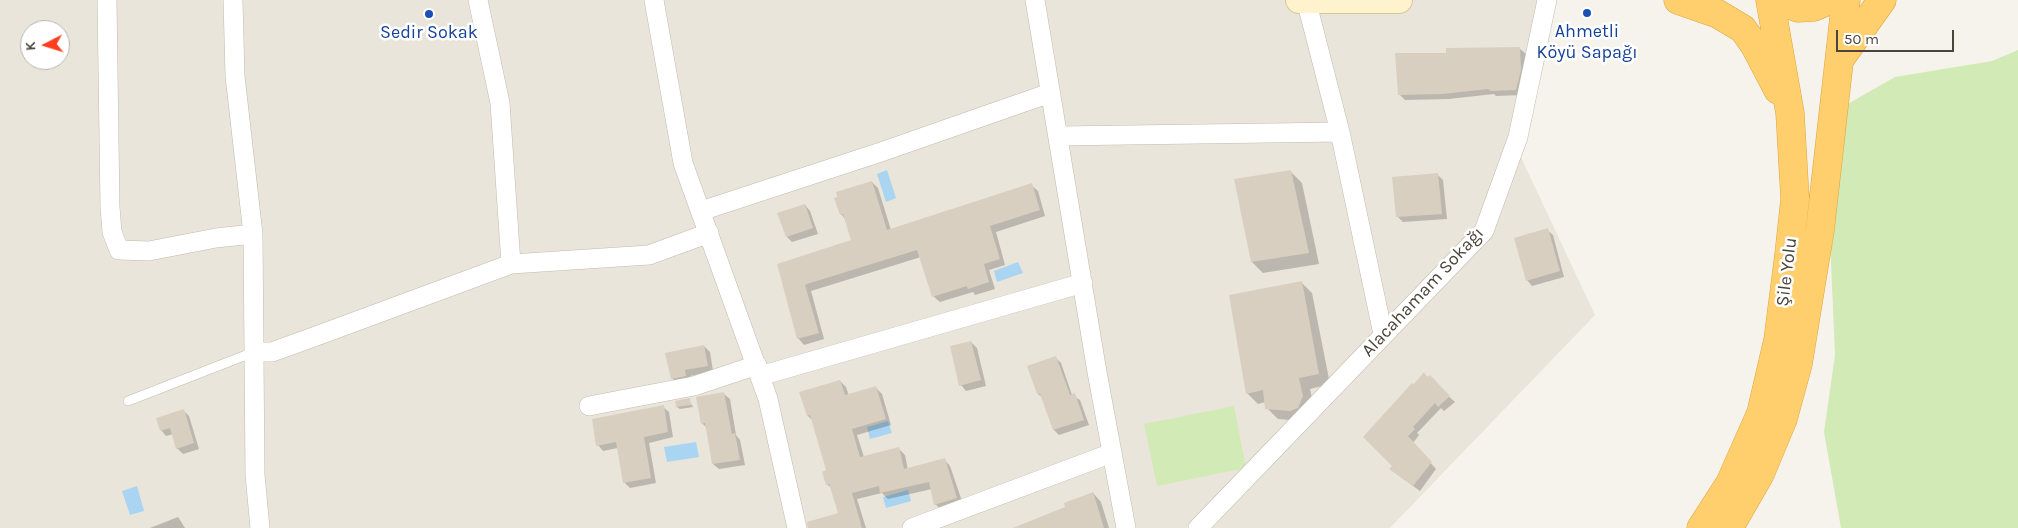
<!DOCTYPE html>
<meta charset="utf-8">
<style>
body{margin:0}
#map{position:relative;width:2018px;height:528px;overflow:hidden;background:#f6f3ec;font-family:Karla,sans-serif}
canvas{display:block}
.north{position:absolute;left:20px;top:20px;width:50px;height:50px;box-sizing:border-box;background:#fff;border:1px solid #b7b4b0;border-radius:50%;rotate:265deg;font-size:14px;font-weight:700;line-height:20px;text-align:center;color:#4b4439}
.north::after{content:'';display:block;margin:auto;width:18px;height:22px;background:#fc3f1d;clip-path:polygon(50% 0,100% 100%,50% 72%,0 100%)}
.scale{position:absolute;left:1836px;top:30px;width:118px;height:22px;box-sizing:border-box;border:2px solid #4b4439;border-top:0;padding-left:6px;font-size:15px;line-height:18px;white-space:nowrap;color:#4b4439;-webkit-text-stroke:4px #fff;paint-order:stroke}
</style>
<div id="map">
<canvas width="2018" height="528"></canvas>
<div class="north">K</div>
<div class="scale">50 m</div>
</div>
<script>
const context = document.querySelector('canvas').getContext('2d');
context.lineJoin = 'round';
function fill(path, color) { context.fillStyle = color; context.fill(path, 'evenodd'); }
const toPath = rows => new Path2D(rows.map(r => 'M' + r).join(''));
function trace(path, color, width, dash) { context.strokeStyle = color; context.lineWidth = width; context.lineCap = dash ? 'butt' : 'round'; context.setLineDash(dash || []); context.stroke(path); }
function label(font, color, halo, rows, align = 'center') {
  context.font = font + ' Karla,sans-serif'; context.lineWidth = 5; context.setLineDash([]); context.textBaseline = 'middle'; context.strokeStyle = halo; context.fillStyle = color; for (const [text, x, y, turn = 0] of rows) {
    context.save(); context.translate(x, y); context.rotate((+turn || 0) * Math.PI / 180); context.textAlign = isNaN(turn) ? turn : align; if (halo) context.strokeText(text, 0, 0); context.fillText(text, 0, 0); context.restore();
  }
}
fill(toPath([
 [0,0,1540,0,1511,136,1595,315,1390,528,0,528],
 [30,30,60,30,60,60,30,60]
]), '#eae5da');
fill(toPath([
 [2018,50,2018,528,1841,528,1824,432,1835,355,1829,216,1846,105,1895,77,1992,61],
 [1234,406,1246,468,1157,486,1144,424]
]), '#d2eab5');
fill(toPath([
 [887,170,896,198,886,202,877,174],
 [1018,262,1023,273,997,282,994,271],
 [888,421,892,433,870,439,867,427],
 [696,442,699,457,667,462,664,447],
 [137,486,144,511,130,515,122,491],
 [908,490,911,501,886,508,883,497]
]), '#a9d4f2');
fill(toPath([
 [1520,49,1526,54,1526,76,1522,95,1496,96,1494,94,1449,99,1405,100,1399,94,1448,55],
 [1291,172,1302,183,1319,264,1263,273,1252,262],
 [1437,174,1443,180,1447,219,1403,222,1397,216],
 [872,182,878,188,891,230,1031,185,1038,191,1045,216,996,232,1005,265,989,270,995,289,975,295,973,292,940,302,933,296,921,257,811,291,824,339,804,345,798,338,778,265,852,241,845,219,841,214],
 [805,205,810,211,818,234,792,242,787,237],
 [1547,230,1553,235,1564,277,1532,286,1527,280],
 [1301,282,1312,293,1330,384,1310,389,1314,408,1302,421,1278,419,1267,408,1266,402,1258,404,1247,393],
 [971,342,977,348,986,386,966,391,961,385],
 [704,346,710,352,713,371,690,376,691,381,678,384,672,378],
 [1056,358,1061,363,1072,395,1080,400,1089,425,1059,435,1054,430,1043,398,1038,394],
 [1424,374,1455,402,1444,411,1441,408,1417,433,1419,435,1413,443,1436,469,1420,491,1390,469,1393,466,1414,386],
 [840,381,846,387,849,396,876,388,882,394,891,425,857,435,864,457,899,449,905,455,908,470,944,459,950,466,963,504,942,510,935,504,932,489,888,499,882,493,857,499,866,528,821,528,839,514,832,489,827,484,828,471,813,421,808,416,801,393],
 [724,394,730,399,736,435,740,440,745,465,719,469,713,464,707,428,702,423],
 [689,400,693,407,680,409,677,407,677,402],
 [663,407,669,412,673,437,649,443,656,483,630,488,624,482,618,448,603,451,598,445],
 [183,410,189,416,199,449,183,454,177,448,173,434,166,436,161,430],
 [1093,493,1101,502,1109,528,1014,528,1067,508],
 [178,517,185,528,150,528]
]), '#0003');
fill(toPath([
 [1520,47,1521,70,1516,90,1490,91,1489,89,1442,94,1398,95,1395,53,1446,53,1446,48],
 [1291,170,1309,253,1251,262,1234,179],
 [1438,173,1442,214,1396,217,1392,177],
 [872,181,887,230,1032,183,1040,210,990,226,1000,259,984,264,989,282,968,289,967,286,932,297,917,250,807,284,805,285,819,333,797,339,777,264,851,240,843,214,840,215,834,198,837,197,836,192],
 [805,204,813,228,786,237,777,213],
 [1548,228,1560,271,1526,281,1514,238],
 [1302,281,1319,374,1299,378,1303,396,1298,408,1290,411,1265,409,1263,390,1246,394,1229,295],
 [971,341,981,380,959,386,950,346],
 [704,345,708,366,685,370,686,376,671,379,665,353],
 [1056,356,1070,395,1075,393,1084,420,1053,430,1040,394,1037,394,1027,366],
 [1424,372,1427,377,1430,375,1450,396,1438,407,1435,403,1413,427,1415,429,1408,436,1432,462,1413,486,1389,469,1392,466,1363,437,1412,383,1414,384],
 [840,380,845,395,876,386,886,419,852,429,860,457,899,447,904,469,945,458,957,498,934,505,929,482,880,493,879,486,852,493,862,528,808,528,807,522,838,513,829,484,826,485,822,472,826,470,810,415,807,416,799,392],
 [724,392,732,434,735,433,740,460,712,464,705,423,701,424,696,397],
 [690,398,691,405,676,407,675,401],
 [664,405,668,432,644,437,651,478,623,483,616,442,596,446,592,419],
 [184,409,194,443,176,449,170,428,160,431,156,418],
 [1093,492,1104,528,1013,528,1065,507,1064,503]
]), '#d8cfc1');
const lane = toPath([
 [128,401,254,352]
]);
const street = toPath([
 [107,0,110,207,112,232,119,250,149,251,216,238,253,234],
 [233,0,235,76,253,234,255,475,260,528],
 [478,0,500,103,511,264],
 [654,0,683,163,768,399,797,528],
 [1035,0,1097,372,1126,528],
 [1306,0,1340,132,1383,334],
 [1059,136,1340,132],
 [701,211,881,152,1050,93],
 [254,352,272,352,319,335,511,264,649,255,709,233],
 [760,376,1083,283],
 [589,406,694,386,757,365],
 [912,528,1112,453],
 [1198,528,1484,231,1518,137,1547,0]
]);
const secondary = toPath([
 [1299,0,1399,0]
]);
const highway = toPath([
 [1678,0,1718,14,1743,29,1755,46,1778,90],
 [1777,0,1798,8,1814,7,1830,0],
 [1840,59,1882,0],
 [1701,528,1730,483,1761,413,1778,340,1789,254,1795,199,1790,113,1770,0],
 [1729,528,1760,474,1783,419,1798,364,1820,230,1846,0]
]);
trace(lane, '#c2bbae', 10);
trace(street, '#c2bbae', 20);
trace(secondary, '#d6c79b', 28);
trace(highway, '#e0a43c', 29);
trace(lane, '#fff', 9);
trace(street, '#fff', 19);
trace(secondary, '#fff3cd', 26);
trace(highway, '#ffcf6e', 28);
for (const [x, y, r, color] of [
 [1587,13,5,"#1a4fb4"],
 [429,14,5,"#1a4fb4"]
]) { const dot = new Path2D(); dot.arc(x, y, r, 0, 2 * Math.PI); context.fillStyle = color; context.fill(dot); trace(dot, '#fff', 2); }
label('18px', '#164399', '#fff', [
 ["Ahmetli",1587,32],
 ["Köyü Sapağı",1587,53],
 ["Sedir Sokak",429,33]
]);
label('18px', '#4b4439', '#fff', [
 ["Şile Yolu",1787,272,-83],
 ["Alacahamam Sokağı",1423,292,-47]
]);
</script>
